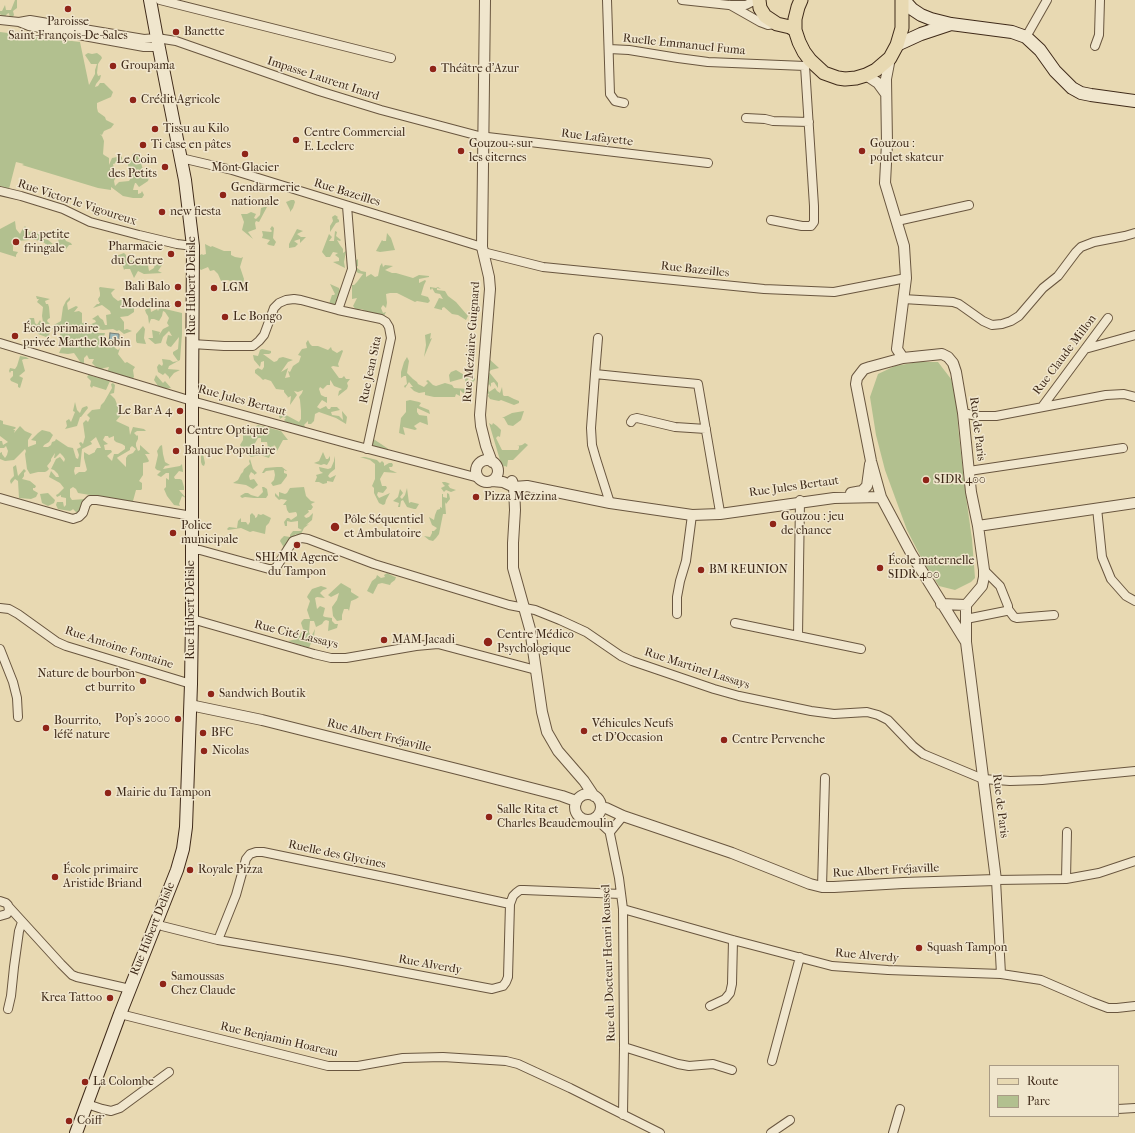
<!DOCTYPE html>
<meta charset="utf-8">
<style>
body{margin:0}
#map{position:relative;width:1135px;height:1133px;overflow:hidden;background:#e8d9b2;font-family:"IM FELL French Canon",serif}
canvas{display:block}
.legend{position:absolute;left:989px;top:1065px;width:130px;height:52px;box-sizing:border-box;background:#f0e6cd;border:1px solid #a99b85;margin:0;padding:5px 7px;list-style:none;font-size:12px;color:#3f2a19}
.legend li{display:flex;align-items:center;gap:8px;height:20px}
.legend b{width:20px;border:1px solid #a99b85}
</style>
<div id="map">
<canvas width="1135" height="1133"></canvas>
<ul class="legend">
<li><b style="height:5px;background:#e8d9b2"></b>Route</li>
<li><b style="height:11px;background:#b2c08f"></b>Parc</li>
</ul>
</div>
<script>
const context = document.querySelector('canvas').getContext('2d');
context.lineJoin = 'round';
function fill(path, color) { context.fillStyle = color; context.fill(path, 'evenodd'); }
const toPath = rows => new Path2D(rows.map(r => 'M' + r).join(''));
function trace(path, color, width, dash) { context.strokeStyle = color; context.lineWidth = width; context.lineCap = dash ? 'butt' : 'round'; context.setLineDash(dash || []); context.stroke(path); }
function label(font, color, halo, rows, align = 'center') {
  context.font = font + ' "IM FELL French Canon",serif'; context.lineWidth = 3; context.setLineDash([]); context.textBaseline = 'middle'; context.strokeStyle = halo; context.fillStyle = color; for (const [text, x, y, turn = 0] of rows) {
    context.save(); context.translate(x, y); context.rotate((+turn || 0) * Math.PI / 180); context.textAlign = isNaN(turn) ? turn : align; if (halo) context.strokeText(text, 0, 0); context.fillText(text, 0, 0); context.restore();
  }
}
fill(toPath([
 [15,0,17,0,17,8,13,11,14,15,12,18,10,19,9,13,7,14,4,18,0,14,0,15,0,11,2,11,5,5,6,10,11,10],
 [0,32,80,42,89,85,95,74,95,70,97,64,91,64,85,55,88,53,92,54,97,53,101,56,102,58,98,64,97,73,98,76,101,75,100,79,96,84,95,87,98,86,100,83,104,83,113,92,111,97,97,103,97,108,98,112,105,117,106,120,114,124,111,128,104,131,102,135,100,134,102,136,104,141,103,154,104,155,109,158,109,165,112,158,117,157,120,156,122,157,122,159,119,162,113,164,114,169,108,172,110,173,117,174,114,181,115,186,119,182,129,181,131,178,126,156,132,161,137,162,133,158,132,155,134,153,138,153,144,173,152,174,149,178,148,181,139,187,136,183,135,183,134,186,133,190,138,190,138,194,141,193,142,191,144,195,142,198,133,198,123,196,111,187,111,190,98,188,22,165,24,164,16,162,9,189,0,186],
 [291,200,294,200,295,202,293,208,290,212,290,210,286,202],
 [264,207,267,207,259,222,256,221,255,223,256,229,248,232,253,239,242,230,244,222,241,214,247,214,251,212,256,214,254,218,256,219,260,215,261,208],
 [335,215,338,217,337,218,339,220,339,222,336,223,330,232,330,226,333,221,332,217],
 [15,221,16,229,20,234,22,230,25,226,29,232,34,231,38,234,41,233,44,239,48,240,53,244,47,245,43,242,32,239,30,235,27,235,29,240,18,241,15,245,13,245,13,251,18,252,16,255,16,257,0,252,0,229],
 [272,226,274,228,273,238,276,242,274,246,269,245,267,244,270,240,262,238,263,235,262,231,271,232,272,231,270,229],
 [63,229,63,235,66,241,71,243,72,245,69,245,66,249,65,247,59,245,58,238,53,237,57,230],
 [297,229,303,231,297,234,301,237,306,237,300,243,300,239,294,241,298,244,295,247,289,248,289,244],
 [335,231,337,232,336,236,341,240,340,241,337,240,340,245,343,249,343,253,346,251,344,262,345,268,333,262,339,261,339,258,335,255,338,253,333,252,330,257,326,257,322,252,329,234,332,237,329,241,334,241],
 [387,233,391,238,395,250,380,252,376,251,382,240,383,241,386,241],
 [205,244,211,247,212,246,224,251,231,251,231,255,235,257,241,258,243,257,240,267,244,279,243,283,233,280,230,281,228,280,221,281,218,274,214,270,210,271,208,267,201,270,198,267,198,261,200,258,198,256,202,254,203,255,206,254],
 [124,253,126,255,126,262,131,260,137,264,142,260,148,265,149,271,154,268,155,264,159,264,162,265,158,271,162,273,144,274,138,271,134,278,130,269,125,269,124,270,122,263,116,259,116,256],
 [358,259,358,266,356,267,361,271,366,272,366,277,371,274,375,277,378,276,380,266,382,263,383,267,385,265,393,266,385,270,392,273,396,273,413,278,419,275,429,276,429,277,419,279,419,283,425,280,426,281,424,285,421,295,428,297,430,301,428,303,417,301,415,302,397,293,390,293,386,294,387,303,386,308,383,305,381,308,383,313,386,312,384,316,370,314,364,310,361,309,357,311,353,306,357,298,352,299,352,285,354,285,357,282,363,274,358,273,355,270,355,261],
 [330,284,339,288,342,297,335,308,329,304,332,295,334,295,335,294],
 [100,287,115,289,111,293,113,297,118,301,123,299,124,300,125,297,127,299,129,304,134,308,134,312,128,316,120,317,124,322,124,330,127,329,132,331,124,334,119,330,117,331,113,329,103,330,98,329,97,333,105,333,103,340,106,343,115,346,115,348,118,350,120,348,118,354,125,363,127,362,135,367,133,370,134,377,133,378,129,379,107,373,109,367,104,368,97,371,97,368,92,363,94,359,89,359,87,355,84,358,84,365,81,363,74,353,68,354,59,353,64,342,59,332,55,329,52,329,52,326,61,321,63,307,66,301,70,297,70,300,67,303,68,310,76,306,78,307,74,312,79,311,82,313,82,323,88,322,87,326,96,322,95,320,92,319,98,315,100,318,103,320,105,325,107,325,106,315,111,314,110,311,102,305,93,308,97,304,99,304,100,302,99,302,98,299,100,296,100,293,99,288],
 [430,287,436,288,438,287,441,289,437,288,437,290,445,291,448,296,456,302,468,316,466,320,458,315,452,314,444,307,442,308,442,310,434,308,439,298,443,299,440,294,435,293,432,288,431,290,430,289],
 [36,296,50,299,45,301,46,304,48,304,49,307,50,318,48,319,47,321,50,324,45,324,47,328,49,328,50,331,49,336,46,337,38,334,33,327,29,328,31,326,30,323,26,325,27,321,30,318,34,318,35,323,37,325,40,320,42,324,43,322,42,316,43,307,37,302,39,299,37,299],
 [141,301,150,305,151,312,157,309,158,311,159,309,161,308,182,313,182,334,180,360,169,366,168,369,180,370,174,373,169,379,169,377,165,373,163,375,158,372,157,367,159,364,162,366,163,364,162,359,170,360,173,362,178,361,173,354,173,352,178,349,179,337,171,347,168,346,166,343,168,335,172,336,169,331,163,337,161,343,155,344,148,338,153,338,152,330,160,332,159,335,163,329,169,326,167,323,169,318,165,312,163,311,162,316,159,321,154,319,151,319,149,324,148,316,146,313,145,310,148,308,148,306,143,304,137,306,135,303],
 [143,326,145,329,144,338,146,344,137,343,136,341,136,334],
 [431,333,430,339,432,338,424,357,426,345,425,335],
 [308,340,310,344,312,346,318,346,328,350,331,347,332,350,337,353,342,350,343,351,338,364,339,367,333,366,331,367,339,378,342,378,344,376,346,379,350,379,347,383,348,386,347,389,338,396,339,391,342,389,334,386,331,381,330,380,330,385,327,385,323,389,320,387,319,389,321,395,325,397,327,397,327,403,322,400,317,407,320,409,326,406,328,409,330,409,331,407,337,407,340,410,331,412,332,415,339,416,343,420,342,412,342,411,347,417,346,424,336,418,319,412,315,414,314,421,311,424,308,424,308,421,304,425,306,428,299,427,292,423,291,425,287,423,284,420,286,418,283,417,280,419,279,416,280,408,281,407,283,408,286,415,299,422,301,419,301,411,300,400,299,397,302,393,303,390,298,392,294,391,297,395,290,405,291,396,287,398,288,397,284,392,284,390,276,389,271,381,265,379,263,380,260,377,255,373,255,370,258,368,262,370,264,367,264,361,261,362,260,367,254,360,253,355,258,356,260,350,262,349,271,351,271,353,269,354,263,354,274,362,277,361,279,358,283,357,293,360,288,362,281,372,288,368,285,378,290,377,288,371,290,372,293,366,299,362,301,356,298,355,302,349,307,348,306,343],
 [20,356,26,357,29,359,24,359,22,360,25,371,19,376,23,378,20,388,18,387,18,384,11,381,10,379,13,376,13,371,11,371,10,373,9,371,10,368,15,369,17,366],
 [407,357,409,361,407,373,413,379,417,382,418,384,424,387,428,383,426,381,428,380,433,385,436,386,445,383,452,385,454,388,468,389,466,382,464,378,450,382,449,375,451,372,456,370,466,376,468,372,470,375,468,380,470,381,475,378,475,380,471,384,470,392,463,393,460,390,460,396,456,394,455,397,434,397,425,395,425,392,419,393,414,391,410,387,413,387,409,382,405,388,404,386,407,384,406,376,404,376,401,378,401,372,404,362],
 [488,358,499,368,491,370,489,372,498,383,498,388,494,382,491,383,491,387,489,384,488,387,489,392,495,388,497,391,500,393,502,387,503,395,504,396,508,396,514,399,519,401,519,403,514,405,501,400,499,401,494,400,490,399,488,396,489,394,486,393],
 [918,362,938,362,951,379,957,402,958,426,965,490,972,539,975,578,971,582,955,590,939,586,924,563,907,530,885,470,876,435,870,397,878,374,895,366],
 [89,374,92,376,110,381,106,390,93,386,92,388,90,386,91,381,87,377],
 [156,375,163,383,165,381,171,388,164,389,158,386,154,380],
 [113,383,115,385,114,393,110,394,115,399,119,410,122,412,118,413,119,415,121,415,116,421,129,427,130,435,133,427,144,429,146,431,137,431,134,433,137,436,138,435,138,439,136,443,136,446,138,451,140,450,140,445,150,454,145,454,147,457,149,461,148,462,143,463,143,475,139,481,142,483,142,489,141,490,136,490,133,501,124,501,93,497,90,495,78,493,76,489,73,487,70,489,70,497,72,500,85,499,82,510,78,514,73,509,72,510,70,511,58,509,56,505,57,502,63,502,64,507,66,505,66,498,61,497,61,495,57,497,56,495,58,494,64,488,60,483,49,477,51,471,56,477,59,477,58,474,54,470,51,469,56,459,60,457,64,462,65,459,63,456,60,453,55,458,54,458,55,453,51,459,51,461,47,466,49,469,47,471,45,472,38,472,30,474,27,469,25,454,26,451,25,449,14,460,5,461,0,459,0,453,2,452,2,454,5,458,7,455,8,451,6,446,4,448,0,448,0,441,2,441,3,445,8,442,0,436,0,420,3,421,3,424,15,427,16,428,13,430,15,430,14,433,20,426,25,431,32,434,28,440,28,447,36,444,36,441,31,440,38,433,42,430,50,432,53,435,49,442,44,445,43,447,48,447,51,445,52,442,55,441,56,439,68,447,73,448,76,458,78,459,79,455,77,449,81,447,79,443,81,442,83,444,85,437,83,423,86,420,88,422,90,418,87,415,92,410,100,409,101,405,104,402,112,388,111,384],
 [105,436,108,436,109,438,114,436,114,440,116,442,122,444,125,446,125,449,118,454,114,454,112,461,107,456,112,452,111,450,105,450,104,445,108,444,103,440],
 [96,437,101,448,97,448,95,451,95,452,89,455,84,452,84,458,87,470,85,472,79,472,75,475,74,471,75,467,80,467,82,449,92,444,91,442,90,442],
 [132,446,136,449,133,453,128,455,126,458,126,467,117,458,118,457,130,450,130,448],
 [410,400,419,402,421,403,419,406,429,410,430,414,417,408,417,412,419,415,427,416,428,425,420,422,414,426,417,429,415,430,403,427,405,435,399,433,401,418,406,412,406,401],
 [75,402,77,410,80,413,82,408,84,407,87,406,88,408,81,417,80,417,77,426,65,429,67,426,66,421,69,419,71,422,75,412,73,411],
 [524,411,521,420,513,426,508,425,504,418,502,418,512,413],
 [489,423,492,425,493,423,497,426,501,430,500,437,498,436,496,438,502,450,518,450,519,448,519,446,517,446,522,445,525,443,528,445,513,460,508,460,507,467,505,466,502,467],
 [258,425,281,431,288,440,283,440,277,451,276,447,274,445,269,458,260,455,251,457,246,453,240,445,243,440,243,427,247,426,246,431,249,433,253,431,256,426],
 [258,438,261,438,261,442,267,442,268,448,262,448,264,452,254,453,251,450],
 [372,438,387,448,388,449,387,451,370,445],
 [162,445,163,454,165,462,170,465,165,466,163,469,180,466,182,464,183,472,179,471,174,477,175,479,180,479,182,480,184,487,184,490,179,490,186,498,182,496,179,504,180,506,174,505,167,496,164,489,166,487,166,478,169,480,169,473,166,473,161,477,157,475,161,471,157,470,155,468,158,455,157,451,160,446],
 [201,449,204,449,209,453,206,452,203,454,205,463,204,466,202,465,201,462],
 [323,452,326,459,328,459,330,456,330,460,327,465,324,464,321,465,314,463,319,461],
 [334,456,335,460,335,469,330,473,328,476,330,478,336,475,333,482,327,481,327,483,323,484,319,482,315,482,317,477,316,475,323,473,320,471,319,467,328,469,331,468,334,461],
 [360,457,365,457,377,460,380,463,382,461,384,463,384,466,389,463,392,463,393,465,392,467,389,467,390,470,393,471,397,473,384,472,380,479,382,486,386,486,387,488,383,493,378,492,377,495,379,498,390,493,386,500,385,504,383,505,379,503,374,493,374,488,372,486,375,479,375,464,370,460],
 [250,459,253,469,257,473,254,475,254,474,251,472,249,476,250,480,254,479,258,485,253,489,246,485,233,483,238,480,241,474,243,472,244,469,250,464,249,461],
 [16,465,18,476,24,469,26,471,24,473,24,476,22,479,30,481,36,486,35,488,33,488,33,490,38,493,36,497,31,499,19,498,18,481,15,479,11,484,10,481,11,479,14,476,13,467],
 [277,467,282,467,287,471,286,471,284,470,284,473,287,474,287,476,281,484,273,486,271,483,274,480,275,475,274,470,266,471,264,473,262,473,265,468],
 [442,482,445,482,448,483,450,484,448,485,450,488,456,490,451,492,446,490,444,492,441,488,445,486,443,484],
 [262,487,264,487,267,489,268,495,266,498,254,498,245,497,242,498,240,496,245,493,248,493,251,495,258,497,263,492],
 [304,487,306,496,311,501,315,502,311,504,313,507,311,510,308,510,309,512,304,516,306,518,309,517,313,513,312,520,306,525,309,524,304,528,299,538,296,534,290,539,287,544,283,549,283,546,280,541,281,539,284,536,290,537,290,535,293,531,300,531,302,530,298,528,298,521,291,522,287,521,287,526,285,526,284,522,287,518,289,518,291,520,297,516,297,514,296,512,289,513,287,510,286,505,283,505,287,500,281,499,279,500,275,496,275,493,279,497,279,492,285,494,287,493,290,488],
 [407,488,409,503,411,502,419,504,416,509,414,509,407,507,403,500,401,501,400,507,398,507,399,503,393,501,398,497,400,489,403,493,400,497,402,499,405,495],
 [48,493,55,500,54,503,48,506,42,503,40,494],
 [447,493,449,494,450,499,446,504,445,502,446,514,443,514,439,534,436,538,433,541,429,540,424,536,430,537,432,533,432,531,434,531,437,528,432,525,429,517,434,520,435,515,437,510,440,509,440,507,442,508,442,494,443,494,443,497,447,498],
 [252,513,255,516,255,518,257,517,258,514,261,515,263,514,271,518,269,523,266,526,265,534,253,531,250,532,241,528,228,530,227,529,229,527,237,528,238,521,241,518,241,522,246,522,248,525,250,522,250,515],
 [387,573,395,577,396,577,395,580,391,583,390,585,382,583,378,584,373,594,367,591,372,581,376,578,377,575,381,578,385,577,384,575],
 [341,583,353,590,351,589,351,592,359,597,356,599,351,601,349,611,348,609,344,609,342,615,342,620,337,621,333,616,332,607,337,600,339,593,331,597,328,595],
 [321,586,327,588,326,589,323,590,320,593,325,598,317,597,315,598,317,609,320,606,325,608,323,616,325,617,332,618,332,621,335,624,338,624,337,628,328,631,329,621,326,620,324,621,322,624,316,627,314,621,310,621,309,632,311,637,315,629,314,636,309,648,288,641,297,639,296,638,301,633,303,629,301,623,302,621,304,619,310,619,307,610,310,601,307,597,308,595,312,589]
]), '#b2c08f');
const water = toPath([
 [110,333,119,334,119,343,109,342,110,333]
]);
fill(water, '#9bb7b7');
trace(water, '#767f78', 1);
const minor = toPath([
 [160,0,391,58],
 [607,0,610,94,615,101,624,103],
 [682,0,729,5,746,5,756,0],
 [730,5,760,22,768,25,775,24],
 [0,20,19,22,29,26,144,47,159,47],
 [19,22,30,20,144,39,157,38,176,41,319,91,381,110,479,136,708,163],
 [1026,37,1047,0],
 [1095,46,1099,35,1100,0],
 [609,49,629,50,678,58,708,62,805,66],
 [746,118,765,119,773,121,809,122],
 [181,158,232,170,482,247],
 [0,191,21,196,63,209,90,222,139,235,177,244,193,246],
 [771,220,802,226,811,226,814,222,814,206,805,66],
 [897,221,969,205],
 [483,252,543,267,764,289,834,292,906,278],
 [903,299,953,302,959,304,983,321,992,325,1002,324,1011,321,1019,316,1043,288,1058,276,1076,252,1081,247,1094,242,1125,236,1135,233],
 [338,310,352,269,347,206],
 [598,338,595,374,591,428,592,445,596,459,610,503],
 [0,343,192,401,353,445,479,478],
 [192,344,224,346,253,346,259,341,264,335,274,308,279,303,286,300,294,299,301,300,338,310,381,319,386,322,389,327,391,338,367,449],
 [1085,349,1135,335],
 [595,374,654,380,698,384,720,512],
 [1042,407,1108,318],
 [963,413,977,416,996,416,1106,395,1124,394,1135,397],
 [631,422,633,419,637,418,675,427,706,429],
 [969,471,1123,448],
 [0,498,73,519,79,517,83,513,86,504,90,500,97,500,192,516],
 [1097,508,1102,557,1111,579,1126,596,1135,601],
 [192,550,200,550,269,569,274,569,277,566,293,541,302,538,308,539,374,564,509,605,535,610,560,620,586,632,621,656,632,661,714,689,739,696,811,711,834,714,867,712,878,715,888,720,913,746,923,754,983,779,1010,781,1042,780,1135,771],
 [0,608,9,609,18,614,57,642,66,646,191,684],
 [1008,609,1014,617,1017,618,1054,615],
 [677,614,677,597,680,581,686,561,692,515],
 [192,619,314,654,331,658,346,658,416,646,438,644,536,670],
 [966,619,1006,611,1008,609,1008,606,1000,586,984,570],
 [735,623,861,649],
 [798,636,800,500],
 [0,649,13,682,17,698,18,717],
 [595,818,610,832,610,834,619,878,623,909,624,1047,623,1115],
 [610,832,623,816],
 [1066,879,1067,832],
 [822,887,825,778],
 [0,901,6,903,8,905,9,910,7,914,0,916],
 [9,907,61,964,72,975,77,977,130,989],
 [623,909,733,940,832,966,888,970,1001,974,1041,980,1092,1002,1108,1008,1117,1008,1135,1006],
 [156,923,162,926,218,940,343,961,492,989,503,986,506,982,508,977,510,904,513,896,516,893,520,890,524,890,621,894],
 [218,940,236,895,246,859,250,854,256,852,263,852,394,879,510,904],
 [1001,974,996,880,1066,879,1099,873,1135,861],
 [710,1006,725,999,730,993,732,984,733,940],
 [8,1009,11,996,14,967,19,931,22,922],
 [120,1014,328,1066,358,1066,403,1058,443,1057,506,1061,518,1064,570,1088,660,1133],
 [624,1047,678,1064,689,1066,713,1064,732,1070],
 [772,1061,800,957],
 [87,1104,102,1109,111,1111,120,1108,169,1072],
 [1118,1109,1135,1108],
 [771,1133,790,1120],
 [893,1133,900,1109]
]);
const tertiary = toPath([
 [485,0,482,247,489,277,490,289,480,415,481,426,486,446,492,462],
 [890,58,886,79,887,143,885,183,904,246,906,278,897,349,903,358],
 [866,75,878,83,886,94],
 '476 471a11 11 0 1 1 22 0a11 11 0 1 1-22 0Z',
 [492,481,503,482,514,487,527,486,610,503,692,515,720,514,834,498,881,497],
 [512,481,514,487,515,510,513,543,513,568,530,629,542,712,547,732,558,751,584,781,594,796],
 [851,493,862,491,867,486,870,464],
 [978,526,1135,503],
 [941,604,966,605],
 [190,705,262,720,465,771,562,796,573,800,576,803],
 '575 807a13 13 0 1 1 26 0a13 13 0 1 1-26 0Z',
 [601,808,606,808,623,816,732,853,810,884,822,887,834,887,903,883,996,880,966,642,966,605,982,586,984,577,984,570,978,526,971,492,963,413,956,372,953,363,948,357,942,354,903,358,870,367,864,369,857,378,856,384,871,461,881,497,912,555,966,642]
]);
const secondary = toPath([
 [904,0,912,9,921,15,931,19,951,24,1012,32,1026,37,1040,50,1055,71,1072,88,1081,93,1091,95,1135,101],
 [897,45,921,34,951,24],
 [76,1133,120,1014,177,870,183,849,186,827,191,684,192,619,192,401,193,246,185,180,157,38,150,0]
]);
const primary = toPath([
 [759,0,760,8,765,16,777,24,790,27,795,30],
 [801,0,798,7,795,19,795,30,799,42,804,52,810,60,824,73,838,78,845,79,856,78,866,75,876,70,890,58,897,45,902,28,902,0]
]);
trace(minor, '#69563f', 10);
trace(tertiary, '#69563f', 12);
trace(secondary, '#3f2a19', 14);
trace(primary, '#3f2a19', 15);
trace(minor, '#f0e6cd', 8);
trace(tertiary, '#f0e6cd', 10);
trace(secondary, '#f0e6cd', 12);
trace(primary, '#e8d9b2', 13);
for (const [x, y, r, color] of [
 [68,9,4,"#8f2418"],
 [176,32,4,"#8f2418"],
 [113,66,4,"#8f2418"],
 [433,69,4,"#8f2418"],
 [133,100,4,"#8f2418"],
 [155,129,4,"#8f2418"],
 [296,140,4,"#8f2418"],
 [143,145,4,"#8f2418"],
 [461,151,4,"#8f2418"],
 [862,151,4,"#8f2418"],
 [245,154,4,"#8f2418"],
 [165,167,4,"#8f2418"],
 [223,195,4,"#8f2418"],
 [162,212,4,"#8f2418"],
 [16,242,4,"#8f2418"],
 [171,254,4,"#8f2418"],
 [178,287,4,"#8f2418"],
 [214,288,4,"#8f2418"],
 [178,304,4,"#8f2418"],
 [225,317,4,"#8f2418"],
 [15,336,4,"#8f2418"],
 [180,411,4,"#8f2418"],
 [179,431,4,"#8f2418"],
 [176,451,4,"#8f2418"],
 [926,480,4,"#8f2418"],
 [476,497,4,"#8f2418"],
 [773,524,4,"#8f2418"],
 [335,527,5,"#8f2418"],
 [173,533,4,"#8f2418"],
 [297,545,4,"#8f2418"],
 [880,568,4,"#8f2418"],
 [701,570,4,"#8f2418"],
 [384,640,4,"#8f2418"],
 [488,642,5,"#8f2418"],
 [143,681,4,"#8f2418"],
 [211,694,4,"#8f2418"],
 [178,719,4,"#8f2418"],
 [46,728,4,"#8f2418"],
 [584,731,4,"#8f2418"],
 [203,733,4,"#8f2418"],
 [724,740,4,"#8f2418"],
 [204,751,4,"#8f2418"],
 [108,793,4,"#8f2418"],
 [489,817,4,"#8f2418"],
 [190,870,4,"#8f2418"],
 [55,877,4,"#8f2418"],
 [919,948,4,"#8f2418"],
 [163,984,4,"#8f2418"],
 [110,998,4,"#8f2418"],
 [85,1082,4,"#8f2418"],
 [69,1121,4,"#8f2418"]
]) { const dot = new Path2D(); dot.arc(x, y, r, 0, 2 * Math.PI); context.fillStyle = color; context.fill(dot); trace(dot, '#f0e6cd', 1.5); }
label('12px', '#3f2a19', '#f0e6cd', [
 ["Paroisse",68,22,"center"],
 ["Saint-François-De-Sales",68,36,"center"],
 ["Banette",184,32],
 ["Groupama",121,66],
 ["Théâtre d'Azur",441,69],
 ["Crédit Agricole",141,100],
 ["Tissu au Kilo",163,129],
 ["Centre Commercial",304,133],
 ["E. Leclerc",304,147],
 ["Gouzou : sur",469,144],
 ["les citernes",469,158],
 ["Gouzou :",870,144],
 ["poulet skateur",870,158],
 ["Ti case en pâtes",151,145],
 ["Le Coin",157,160,"right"],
 ["des Petits",157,174,"right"],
 ["Mont Glacier",245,168,"center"],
 ["Gendarmerie",231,188],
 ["nationale",231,202],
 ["new fiesta",170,212],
 ["La petite",24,235],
 ["fringale",24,249],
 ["Pharmacie",163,247,"right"],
 ["du Centre",163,261,"right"],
 ["Bali Balo",170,287,"right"],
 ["LGM",222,288],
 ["Modelina",170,304,"right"],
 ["Le Bongo",233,317],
 ["École primaire",23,329],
 ["privée Marthe Robin",23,343],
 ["Le Bar A 4",172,411,"right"],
 ["Centre Optique",187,431],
 ["Banque Populaire",184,451],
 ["SIDR 400",934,480],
 ["Pizza Mezzina",484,497],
 ["Gouzou : jeu",781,517],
 ["de chance",781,531],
 ["Pôle Séquentiel",344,520],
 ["et Ambulatoire",344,534],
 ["Police",181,526],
 ["municipale",181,540],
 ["SHLMR Agence",297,558,"center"],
 ["du Tampon",297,572,"center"],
 ["École maternelle",888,561],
 ["SIDR 400",888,575],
 ["BM REUNION",709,570],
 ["Centre Médico",497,635],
 ["Psychologique",497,649],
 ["MAM Jacadi",392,640],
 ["Nature de bourbon",135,674,"right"],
 ["et burrito",135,688,"right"],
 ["Sandwich Boutik",219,694],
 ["Pop's 2000",170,719,"right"],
 ["Bourrito,",54,721],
 ["léfé nature",54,735],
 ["Véhicules Neufs",592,724],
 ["et D'Occasion",592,738],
 ["BFC",211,733],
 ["Centre Pervenche",732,740],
 ["Nicolas",212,751],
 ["Mairie du Tampon",116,793],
 ["Salle Rita et",497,810],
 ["Charles Beaudemoulin",497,824],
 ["École primaire",63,870],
 ["Aristide Briand",63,884],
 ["Royale Pizza",198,870],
 ["Squash Tampon",927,948],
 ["Samoussas",171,977],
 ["Chez Claude",171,991],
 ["Krea Tattoo",102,998,"right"],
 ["La Colombe",93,1082],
 ["Coiff",77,1121]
], 'left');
label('12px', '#3f2a19', '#f0e6cd', [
 ["Ruelle Emmanuel Fuma",684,45,6],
 ["Impasse Laurent Inard",323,79,18],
 ["Rue Lafayette",597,138,7],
 ["Rue Bazeilles",347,193,17],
 ["Rue Victor le Vigoureux",77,203,18],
 ["Rue Bazeilles",695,270,6],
 ["Rue Hubert Delisle",192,286,-90],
 ["Rue Meziaire Guignard",472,342,-86],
 ["Rue Claude Millon",1065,355,-53],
 ["Rue Jean Sita",371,370,-78],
 ["Rue Jules Bertaut",242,401,15],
 ["Rue de Paris",977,429,83],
 ["Rue Jules Bertaut",794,487,-8],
 ["Rue Hubert Delisle",191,610,-90],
 ["Rue Cité Lassays",296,635,14],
 ["Rue Antoine Fontaine",119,648,18],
 ["Rue Martinel Lassays",697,669,18],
 ["Rue Albert Fréjaville",379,736,14],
 ["Rue de Paris",1000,806,83],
 ["Ruelle des Glycines",337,855,12],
 ["Rue Albert Fréjaville",886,871,-3],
 ["Rue Hubert Delisle",153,929,-68],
 ["Rue Alverdy",867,956,5],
 ["Rue du Docteur Henri Roussel",609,963,-92],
 ["Rue Alverdy",430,965,10],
 ["Rue Benjamin Hoareau",279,1040,13]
]);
</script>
